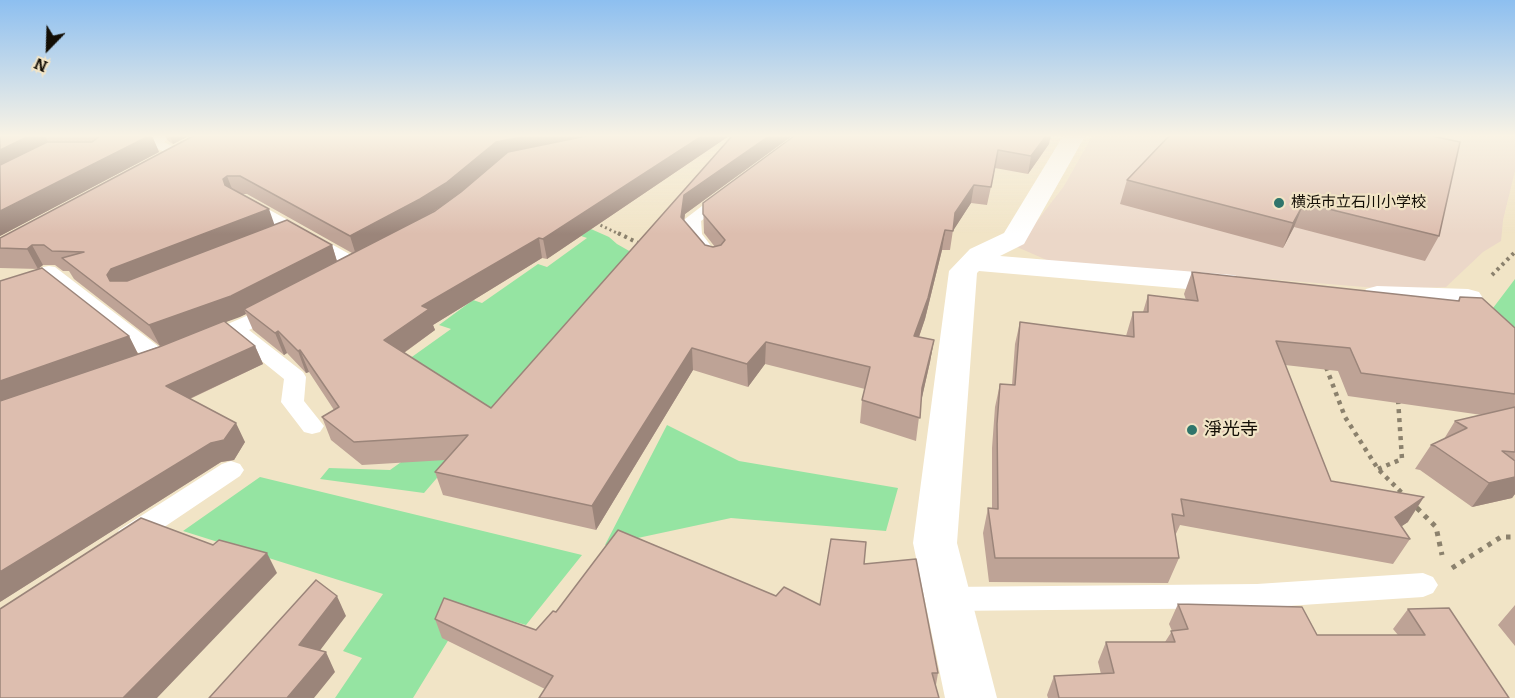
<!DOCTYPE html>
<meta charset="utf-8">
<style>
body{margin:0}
#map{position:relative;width:1515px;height:698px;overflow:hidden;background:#f1e4c6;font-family:Bitter,serif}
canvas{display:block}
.north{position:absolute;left:18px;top:18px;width:60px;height:60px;-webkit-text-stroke:4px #f1e4c6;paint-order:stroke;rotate:203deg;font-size:16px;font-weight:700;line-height:24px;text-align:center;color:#130e05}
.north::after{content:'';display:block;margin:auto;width:21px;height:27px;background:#130e05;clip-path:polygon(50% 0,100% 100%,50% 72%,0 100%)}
</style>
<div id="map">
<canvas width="1515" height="698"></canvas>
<div class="north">N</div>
</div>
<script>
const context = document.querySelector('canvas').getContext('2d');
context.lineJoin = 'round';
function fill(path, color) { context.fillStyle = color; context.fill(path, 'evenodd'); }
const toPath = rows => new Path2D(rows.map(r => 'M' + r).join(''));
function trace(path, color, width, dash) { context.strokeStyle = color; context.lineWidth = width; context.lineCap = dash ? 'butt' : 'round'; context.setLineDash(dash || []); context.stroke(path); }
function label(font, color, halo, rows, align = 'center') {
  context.font = font + ' Bitter,"Noto Sans JP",serif'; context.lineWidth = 4.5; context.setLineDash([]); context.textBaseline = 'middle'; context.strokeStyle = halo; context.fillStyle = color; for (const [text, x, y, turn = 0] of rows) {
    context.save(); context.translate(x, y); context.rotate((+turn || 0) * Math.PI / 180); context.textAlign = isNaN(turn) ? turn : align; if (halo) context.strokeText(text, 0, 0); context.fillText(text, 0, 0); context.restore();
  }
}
fill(toPath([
 [1092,136,1515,136,1515,171,1503,220,1501,241,1483,252,1446,287,1389,289,1049,261,1017,247,1064,186]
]), '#ebd7c8');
fill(toPath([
 [546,209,609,237,617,244,631,252,424,493,320,479,329,468,390,470,477,408,409,359,451,329,439,325,473,300,482,303,538,264,547,267,587,238,533,220],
 [1515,279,1515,340,1490,312],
 [667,425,739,461,898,488,886,531,731,518,605,545],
 [260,477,582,555,526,625,468,608,413,698,335,698,362,658,343,651,383,594,183,531]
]), '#95e4a2');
trace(toPath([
 [596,223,621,235]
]), '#8b816d', 3, [2, 3]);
trace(toPath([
 [618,233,640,244],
 [1492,275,1515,252]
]), '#8b816d', 4, [3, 4]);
trace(toPath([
 [1326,367,1345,417,1378,469,1406,497],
 [1378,469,1402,459,1398,399],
 [1415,506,1418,509]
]), '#8b816d', 4.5, [4, 5]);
trace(toPath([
 [1417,508,1436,527,1442,555],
 [1452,568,1501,537,1515,537]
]), '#8b816d', 5, [4.5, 6]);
fill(toPath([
 [153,136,170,136,164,142,185,153,178,157,148,145,146,142,153,136],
 [725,191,731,193,733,196,731,199,701,221,702,234,717,254,714,258,708,259,702,258,684,235,685,219,719,193,725,191],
 [248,198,362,261,365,265,362,269,350,269,242,206,240,203,242,200,248,198],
 [49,266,55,267,167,353,170,358,167,363,159,364,151,363,43,275,40,271,43,267,49,266],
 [274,304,281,306,284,310,281,314,249,330,303,372,306,377,304,401,324,426,320,432,312,434,304,432,281,402,284,379,232,337,207,346,200,344,197,340,200,336,274,304],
 [231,461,240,464,244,470,240,476,139,544,129,548,119,544,115,537,119,530,222,464,231,461],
 [1423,573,1433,577,1438,585,1433,593,1423,597,1257,608,948,611,938,608,933,599,938,590,948,587,1257,584,1423,573]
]), '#fff');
fill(toPath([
 [1063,136,1085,136,1024,244,1000,256,1233,275,1243,278,1248,284,1243,290,1233,293,979,271,977,273,957,543,997,698,945,698,913,543,949,271,970,249,1004,233,1063,136],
 [1377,286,1468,289,1479,292,1483,298,1479,304,1468,307,1377,304,1366,301,1362,295,1366,289,1377,286]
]), '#fff');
fill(toPath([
 [0,136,152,136,159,152,0,236],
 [165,136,189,136,173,144,168,141],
 [193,136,729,136,547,259,542,258,433,325,435,330,404,353,491,408,732,136,792,136,685,214,684,221,705,245,713,247,715,247,704,233,703,203,794,136,1049,144,1028,174,995,168,987,205,971,203,953,230,950,250,942,250,925,319,919,337,934,340,930,362,921,401,916,441,860,423,862,400,865,389,765,364,748,387,693,370,596,530,443,495,435,472,446,460,362,465,331,440,322,417,334,410,309,372,306,373,287,353,284,355,253,330,246,314,225,322,255,346,263,364,190,399,245,442,234,460,221,462,0,602,129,336,138,354,160,346,74,279,69,271,63,271,55,265,43,265,38,269,0,268,0,238],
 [241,194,247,194,352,253,337,261,332,245,274,225],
 [1169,136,1439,236,1425,261,1294,227,1283,248,1120,204,1127,180],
 [1192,272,1458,301,1460,297,1515,328,1515,494,1512,498,1472,507,1420,470,1415,469,1431,445,1444,439,1455,421,1482,415,1348,396,1338,371,1285,365,1331,481,1408,522,1401,526,1410,539,1393,564,1180,525,1175,536,1179,558,1168,583,989,582,983,533,988,508,992,508,992,448,995,407,1000,384,1012,385,1015,344,1020,322,1126,336,1133,312,1143,312,1148,295,1186,300,1184,294],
 [864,564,938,673,936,685,545,689,442,638,435,619,536,630,556,612,776,596,820,605],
 [1178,604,1317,635,1398,635,1393,629,1408,609,1509,698,1048,698,1047,695,1054,676,1101,674,1098,662,1106,642,1165,642,1172,631,1169,624],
 [1515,605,1515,646,1498,625]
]), '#bea396');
fill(toPath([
 [29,136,45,136,51,147,0,172,0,150],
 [141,136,152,136,159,152,0,236,0,211],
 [170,136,189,136,173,144],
 [527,136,595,136,451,201,356,255,350,236,496,142],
 [702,136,729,136,547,259,543,239],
 [769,136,792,136,685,214,682,236,681,217,684,195],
 [1046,136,1051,136,1049,144,1028,174,1031,156],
 [227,176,234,194,230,198,223,179],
 [974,185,971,203,953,231,955,213],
 [1304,203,1294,227,1283,248,1293,223],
 [269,209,276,229,118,296,107,275,111,269],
 [945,230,942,250,925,319,912,357,914,336],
 [539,238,542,258,433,325,435,330,391,362,384,340,422,306],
 [32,245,43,265,38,269,27,249],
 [332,245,338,265,244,309,246,314,240,317,160,346,149,325],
 [278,331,287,353,284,355,275,333],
 [129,336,138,354,0,404,0,381],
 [934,340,930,362,919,411,922,388],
 [766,342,765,364,748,387,747,364],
 [255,346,263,364,176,405,166,386],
 [692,348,693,370,596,530,592,506],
 [300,350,309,372,306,373,298,351],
 [236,423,245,442,234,460,221,462,0,602,0,572],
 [1515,477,1515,494,1512,498,1472,507,1489,483],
 [1424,497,1408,522,1389,535,1395,517],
 [267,553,277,573,157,698,123,698],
 [337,596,346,616,309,665,299,645],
 [326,652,335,672,314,698,287,698]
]), '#9b857a');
const building = toPath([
 [0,136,29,136,0,150,0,136],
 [100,136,149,136,0,211,0,165,47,142,92,142,100,136],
 [193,136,527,136,496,142,446,183,420,199,350,236,240,176,227,176,223,179,225,185,269,209,111,269,107,275,110,281,127,281,287,220,332,245,231,296,149,325,62,258,84,252,52,251,44,245,32,245,27,249,0,248,0,238,193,136],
 [586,136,702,136,543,239,539,238,422,306,429,309,384,340,491,408,732,136,769,136,684,195,681,217,705,245,713,247,721,245,725,240,703,214,703,203,794,136,1046,136,1031,156,998,150,991,187,974,185,955,213,953,231,945,230,928,298,914,336,934,340,922,388,920,418,862,400,870,367,766,342,747,364,692,348,592,506,435,472,468,435,354,442,322,417,339,407,300,350,298,351,278,331,275,333,244,309,435,211,461,192,508,152,586,136],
 [1169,136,1432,136,1460,142,1439,236,1304,203,1293,223,1127,180,1169,136],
 [42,268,129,336,0,381,0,281,42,268],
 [1192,272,1459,301,1460,297,1482,298,1515,328,1515,394,1361,373,1350,348,1276,341,1331,481,1424,497,1395,517,1410,539,1181,499,1184,516,1172,514,1179,558,995,558,988,508,998,509,997,424,1000,384,1015,385,1020,322,1134,337,1133,312,1148,312,1148,295,1198,301,1192,272],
 [224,321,255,346,166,386,236,423,224,440,211,443,0,572,0,401,159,347,224,321],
 [1515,407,1515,452,1502,451,1515,461,1515,477,1489,483,1435,446,1431,445,1467,428,1455,421,1515,407],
 [141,518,213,545,219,540,267,553,123,698,0,698,0,609,141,518],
 [618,530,776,596,784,587,820,605,831,539,866,542,864,564,916,559,938,673,932,673,939,698,539,698,553,676,435,619,444,598,536,630,553,611,556,612,618,530],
 [316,580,337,596,299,645,326,652,287,698,209,698,316,580],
 [1178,604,1302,607,1317,635,1425,635,1408,609,1449,608,1509,698,1059,698,1054,676,1114,673,1106,642,1175,642,1171,631,1188,629,1178,604]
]);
fill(building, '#ddbeaf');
trace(building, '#9b857a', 1.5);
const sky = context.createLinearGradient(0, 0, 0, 234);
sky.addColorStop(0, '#8dbff0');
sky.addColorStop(0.58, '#f9f3e5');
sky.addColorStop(1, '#f9f3e500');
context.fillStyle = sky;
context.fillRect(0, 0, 1515, 234);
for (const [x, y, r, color] of [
 [1279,203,6,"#2f756b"],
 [1192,430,6,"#2f756b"]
]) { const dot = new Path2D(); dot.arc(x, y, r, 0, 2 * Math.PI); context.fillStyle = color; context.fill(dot); trace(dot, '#f1e4c6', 2); }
label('15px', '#130e05', '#f1e4c6', [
 ["横浜市立石川小学校",1291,203]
], 'left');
label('18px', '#130e05', '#f1e4c6', [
 ["淨光寺",1204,430]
], 'left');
</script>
